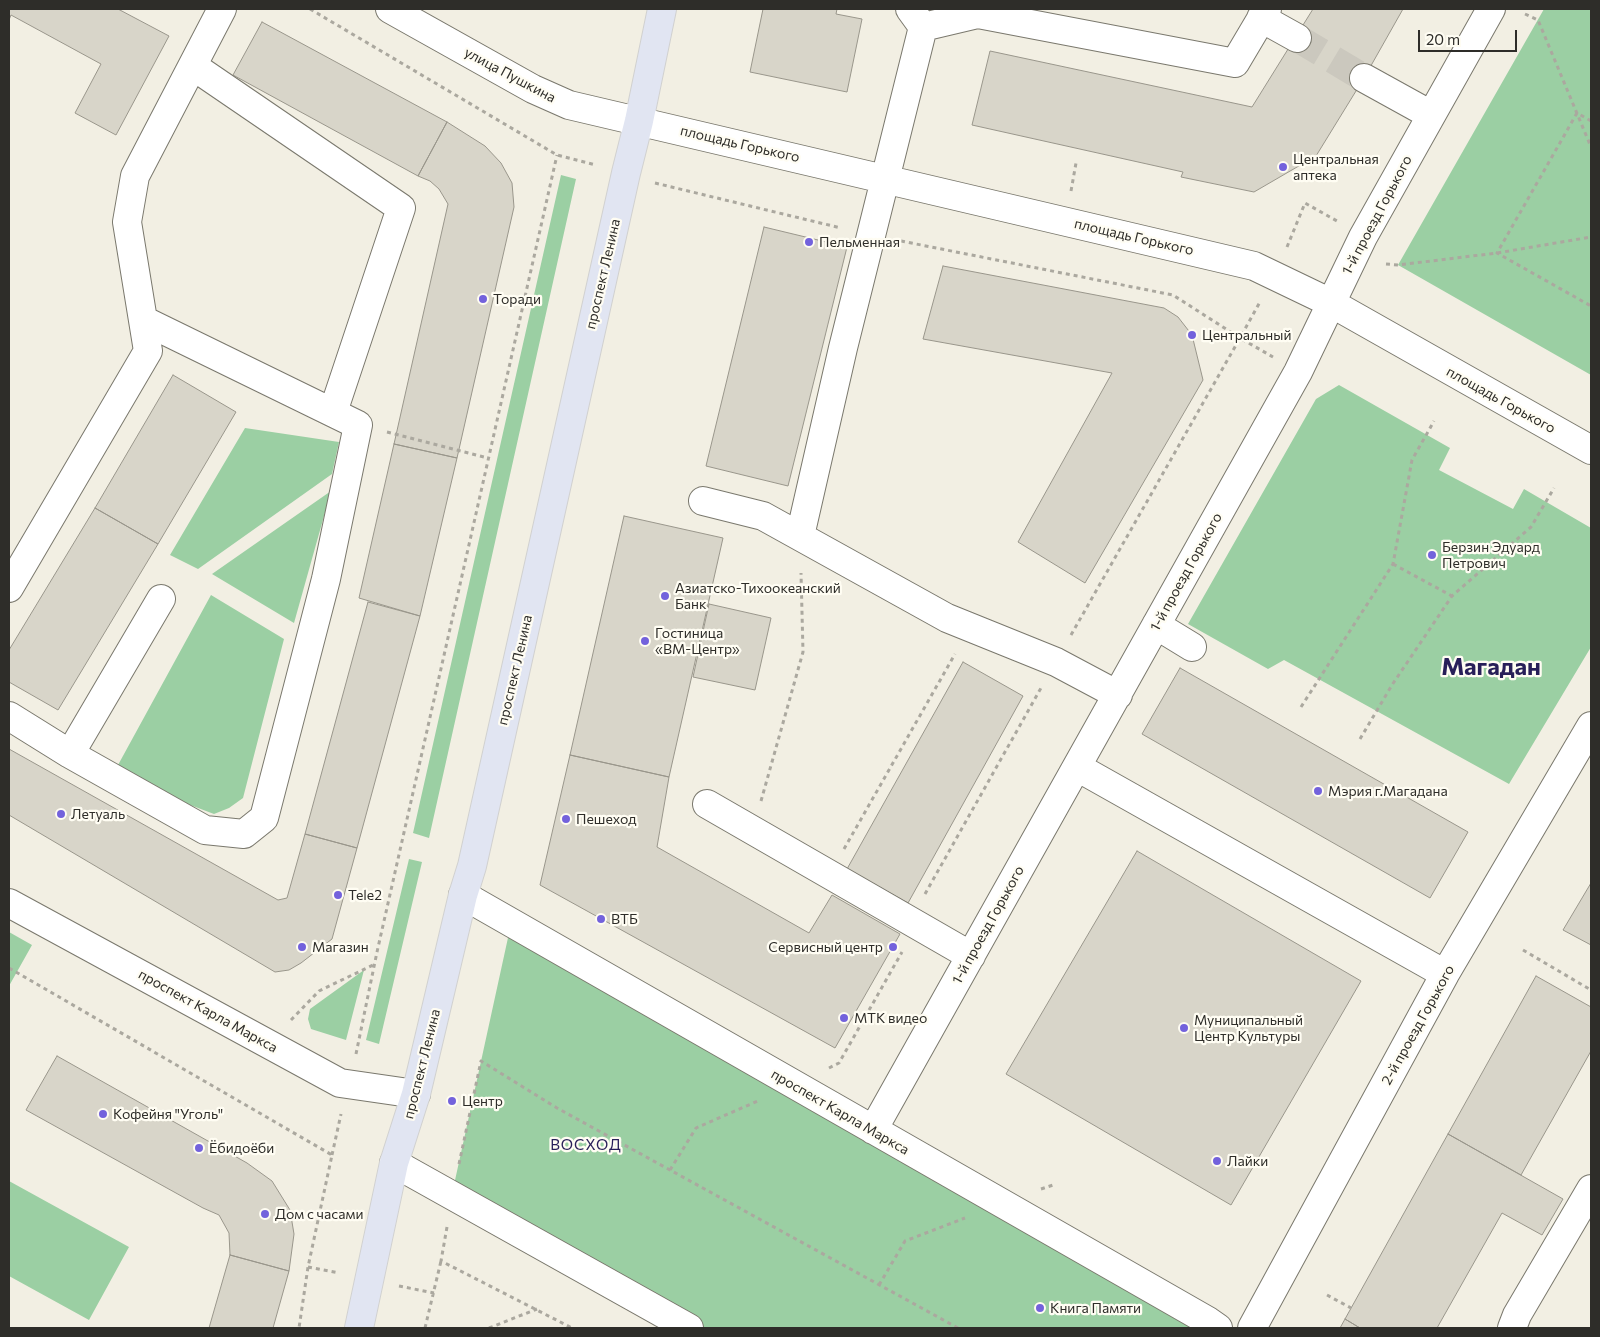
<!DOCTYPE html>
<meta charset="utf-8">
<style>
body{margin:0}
#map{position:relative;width:1600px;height:1337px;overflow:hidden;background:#f2efe3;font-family:Commissioner,sans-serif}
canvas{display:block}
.frame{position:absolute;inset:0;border:10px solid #2e2d29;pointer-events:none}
.scale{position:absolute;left:1418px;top:30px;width:99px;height:22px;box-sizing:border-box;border:2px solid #2e2d29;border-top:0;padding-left:6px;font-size:15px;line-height:18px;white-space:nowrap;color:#2e2d29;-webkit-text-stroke:4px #fffdf3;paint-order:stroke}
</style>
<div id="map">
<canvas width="1600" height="1337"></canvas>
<div class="frame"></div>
<div class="scale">20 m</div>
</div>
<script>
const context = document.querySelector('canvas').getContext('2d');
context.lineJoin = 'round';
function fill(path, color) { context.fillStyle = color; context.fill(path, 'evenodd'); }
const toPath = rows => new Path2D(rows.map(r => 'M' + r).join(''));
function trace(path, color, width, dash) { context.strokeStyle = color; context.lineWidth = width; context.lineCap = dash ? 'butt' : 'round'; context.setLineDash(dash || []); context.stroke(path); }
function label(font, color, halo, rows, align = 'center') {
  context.font = font + ' Commissioner,sans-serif'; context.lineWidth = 4.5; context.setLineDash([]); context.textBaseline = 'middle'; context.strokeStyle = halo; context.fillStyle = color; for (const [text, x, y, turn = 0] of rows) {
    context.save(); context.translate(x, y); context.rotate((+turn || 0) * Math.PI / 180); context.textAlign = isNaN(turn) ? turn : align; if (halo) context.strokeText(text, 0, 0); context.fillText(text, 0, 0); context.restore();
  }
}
fill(toPath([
 [1544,9,1591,9,1591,375,1398,265],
 [561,175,576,179,429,838,413,833],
 [1339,385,1450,448,1439,470,1513,509,1524,489,1591,528,1591,647,1509,784,1284,660,1268,669,1188,624,1316,399],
 [245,428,339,442,332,474,198,569,170,555],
 [331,491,294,623,212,574],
 [211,595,284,639,243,798,229,808,214,814,185,803,118,765],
 [409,859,422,862,379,1044,366,1040],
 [511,924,1218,1328,689,1328,452,1194],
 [9,932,32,945,9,986],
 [364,970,346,1040,311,1029,308,1019,310,1009],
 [9,1181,129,1247,89,1320,9,1276]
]), '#9bcfa3');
const building = toPath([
 [9,9,118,9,169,36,116,135,75,113,101,64,11,15,9,20,9,9],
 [763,9,837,9,836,14,862,19,847,92,750,72,763,9],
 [1313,9,1403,9,1364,78,1316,156,1254,192,1181,177,1183,172,972,125,990,51,1252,107,1313,9],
 [262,22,447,122,418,176,233,75,262,22],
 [447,122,485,146,501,163,512,183,514,207,457,458,394,444,448,204,439,189,430,181,418,176,447,122],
 [764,227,847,247,788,486,706,466,764,227],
 [943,266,1164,308,1178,317,1192,335,1203,380,1085,583,1018,542,1112,373,923,339,943,266],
 [173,375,236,412,158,544,95,508,173,375],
 [394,444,457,458,420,616,359,598,394,444],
 [95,508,158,544,58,710,9,682,9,650,95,508],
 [624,516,723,538,669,777,570,755,624,516],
 [368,602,420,616,357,848,305,834,368,602],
 [709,604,771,618,755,690,693,677,709,604],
 [963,662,1023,696,908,903,847,869,963,662],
 [1180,668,1468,832,1430,898,1142,734,1180,668],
 [9,749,278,900,287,898,305,834,357,848,332,939,301,963,289,970,275,972,9,815,9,749],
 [570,755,669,777,657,847,809,933,832,895,900,934,835,1048,540,885,570,755],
 [1137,851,1361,981,1231,1205,1006,1074,1137,851],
 [1591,883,1591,945,1563,930,1591,883],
 [1536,976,1591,1007,1591,1051,1521,1175,1448,1134,1536,976],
 [57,1056,247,1163,272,1181,290,1210,294,1234,289,1271,230,1255,229,1233,219,1215,203,1208,26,1110,57,1056],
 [1448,1134,1563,1199,1542,1235,1502,1213,1437,1328,1360,1328,1345,1319,1448,1134],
 [230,1255,289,1271,273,1328,209,1328,230,1255],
 [1345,1319,1360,1328,1340,1328,1345,1319]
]);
fill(building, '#d8d5c9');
trace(building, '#99968b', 1);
trace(toPath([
 [1297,38,1364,78]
]), '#cbc8be', 28, [28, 14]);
const minor = toPath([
 [390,9,533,89,569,105,1254,266,1331,303,1591,450],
 [1261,18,1297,38],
 [923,27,978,14,1235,63,1267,9],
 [193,66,401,208,333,412],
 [1364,78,1431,115],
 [143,320,358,425,326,579,264,818,244,834,205,830,70,754,161,599],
 [703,501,763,516,947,618,1056,662,1118,695],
 [800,536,843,348,923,27,910,9],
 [9,588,148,351,127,222,135,176,222,9],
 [1156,625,1192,647],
 [9,716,70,754],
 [1077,767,1445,974],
 [707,804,971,956],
 [463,895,1208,1321,1218,1328],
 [9,903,340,1083,416,1094],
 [873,1130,1298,372,1363,237,1491,9],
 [394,1163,689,1328],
 [1252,1328,1445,974,1591,726],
 [1512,1328,1517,1315,1591,1189]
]);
const major = toPath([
 [359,1328,394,1163,416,1094,463,895,472,866,626,173,639,121,662,9]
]);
trace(minor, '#7a786d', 30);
trace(major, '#d1d1d0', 30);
trace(toPath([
 [310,9,557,155,596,165],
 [1525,14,1538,20,1591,147],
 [1591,121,1577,113,1497,253,1591,306],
 [655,183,841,228],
 [1071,191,1076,163],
 [901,241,1173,295,1240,338,1260,302],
 [1287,247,1305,203,1337,221],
 [1386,264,1398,265,1497,253,1591,237],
 [387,432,488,458],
 [1393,564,1452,596],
 [1071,635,1240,338,1273,357],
 [1301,707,1393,564,1412,460,1434,421],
 [1360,739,1392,685,1452,596,1531,527,1554,488],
 [761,801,803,652,801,573],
 [844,849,955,654],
 [925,894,1041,688],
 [1523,950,1591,990],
 [9,968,332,1155,308,1267,299,1328],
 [291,1020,319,991,373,965],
 [356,1054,377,952,557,155],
 [829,1068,839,1063,902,952],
 [332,1155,341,1114],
 [459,1164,481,1061,557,1108,958,1328],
 [670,1170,696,1128,760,1100],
 [1041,1189,1053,1185],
 [447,1227,441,1261,572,1328],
 [308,1267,339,1273],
 [879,1285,905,1241,965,1218],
 [399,1286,434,1293],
 [1327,1295,1351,1308],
 [425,1328,441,1261],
 [489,1328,537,1309]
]), '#aba89f', 3, [4, 4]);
trace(minor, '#fff', 28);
trace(major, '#e1e5f2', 28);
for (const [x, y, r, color] of [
 [1283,167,5,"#7362dc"],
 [809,242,5,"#7362dc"],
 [483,299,5,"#7362dc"],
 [1192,335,5,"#7362dc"],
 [1432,555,5,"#7362dc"],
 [665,596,5,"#7362dc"],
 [645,641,5,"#7362dc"],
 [1318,791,5,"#7362dc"],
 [61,814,5,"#7362dc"],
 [566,819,5,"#7362dc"],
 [338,895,5,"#7362dc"],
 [601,919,5,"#7362dc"],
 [302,947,5,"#7362dc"],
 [893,947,5,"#7362dc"],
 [844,1018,5,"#7362dc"],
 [1184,1028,5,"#7362dc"],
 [452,1101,5,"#7362dc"],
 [103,1114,5,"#7362dc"],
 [199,1148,5,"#7362dc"],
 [1217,1161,5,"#7362dc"],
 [265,1214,5,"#7362dc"],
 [1040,1308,5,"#7362dc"]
]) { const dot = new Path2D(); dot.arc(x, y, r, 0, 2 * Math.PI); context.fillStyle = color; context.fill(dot); trace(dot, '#fffdf3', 2); }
label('14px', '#2e2d29', '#fffdf3', [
 ["улица Пушкина",510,75,28],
 ["площадь Горького",740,144,13],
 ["1-й проезд Горького",1377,215,-62],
 ["площадь Горького",1134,237,13],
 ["проспект Ленина",603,274,-77],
 ["площадь Горького",1501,400,29],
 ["1-й проезд Горького",1186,572,-61],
 ["проспект Ленина",515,670,-77],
 ["1-й проезд Горького",988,925,-61],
 ["проспект Карла Маркса",208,1011,29],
 ["2-й проезд Горького",1418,1025,-61],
 ["проспект Ленина",422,1064,-76],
 ["проспект Карла Маркса",840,1112,30]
]);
label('14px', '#2e2d29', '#fffdf3', [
 ["Центральная",1293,159],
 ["аптека",1293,175],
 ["Пельменная",819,242],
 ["Торади",493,299],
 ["Центральный",1202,335],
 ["Берзин Эдуард",1442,547],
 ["Петрович",1442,563],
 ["Азиатско-Тихоокеанский",675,588],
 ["Банк",675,604],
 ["Гостиница",655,633],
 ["«ВМ-Центр»",655,649],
 ["Мэрия г.Магадана",1328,791],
 ["Летуаль",71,814],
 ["Пешеход",576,819],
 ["Tele2",348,895],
 ["ВТБ",611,919],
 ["Магазин",312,947],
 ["Сервисный центр",883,947,"right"],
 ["МТК видео",854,1018],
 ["Муниципальный",1194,1020],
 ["Центр Культуры",1194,1036],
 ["Центр",462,1101],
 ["Кофейня \"Уголь\"",113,1114],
 ["Ёбидоёби",209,1148],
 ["Лайки",1227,1161],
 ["Дом с часами",275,1214],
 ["Книга Памяти",1050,1308]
], 'left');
context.letterSpacing = '1px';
label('15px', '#281f59', '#fffdf3', [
 ["ВОСХОД",586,1145]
]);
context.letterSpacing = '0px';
label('bold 24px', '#281f59', '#fffdf3', [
 ["Магадан",1491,667]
]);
</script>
